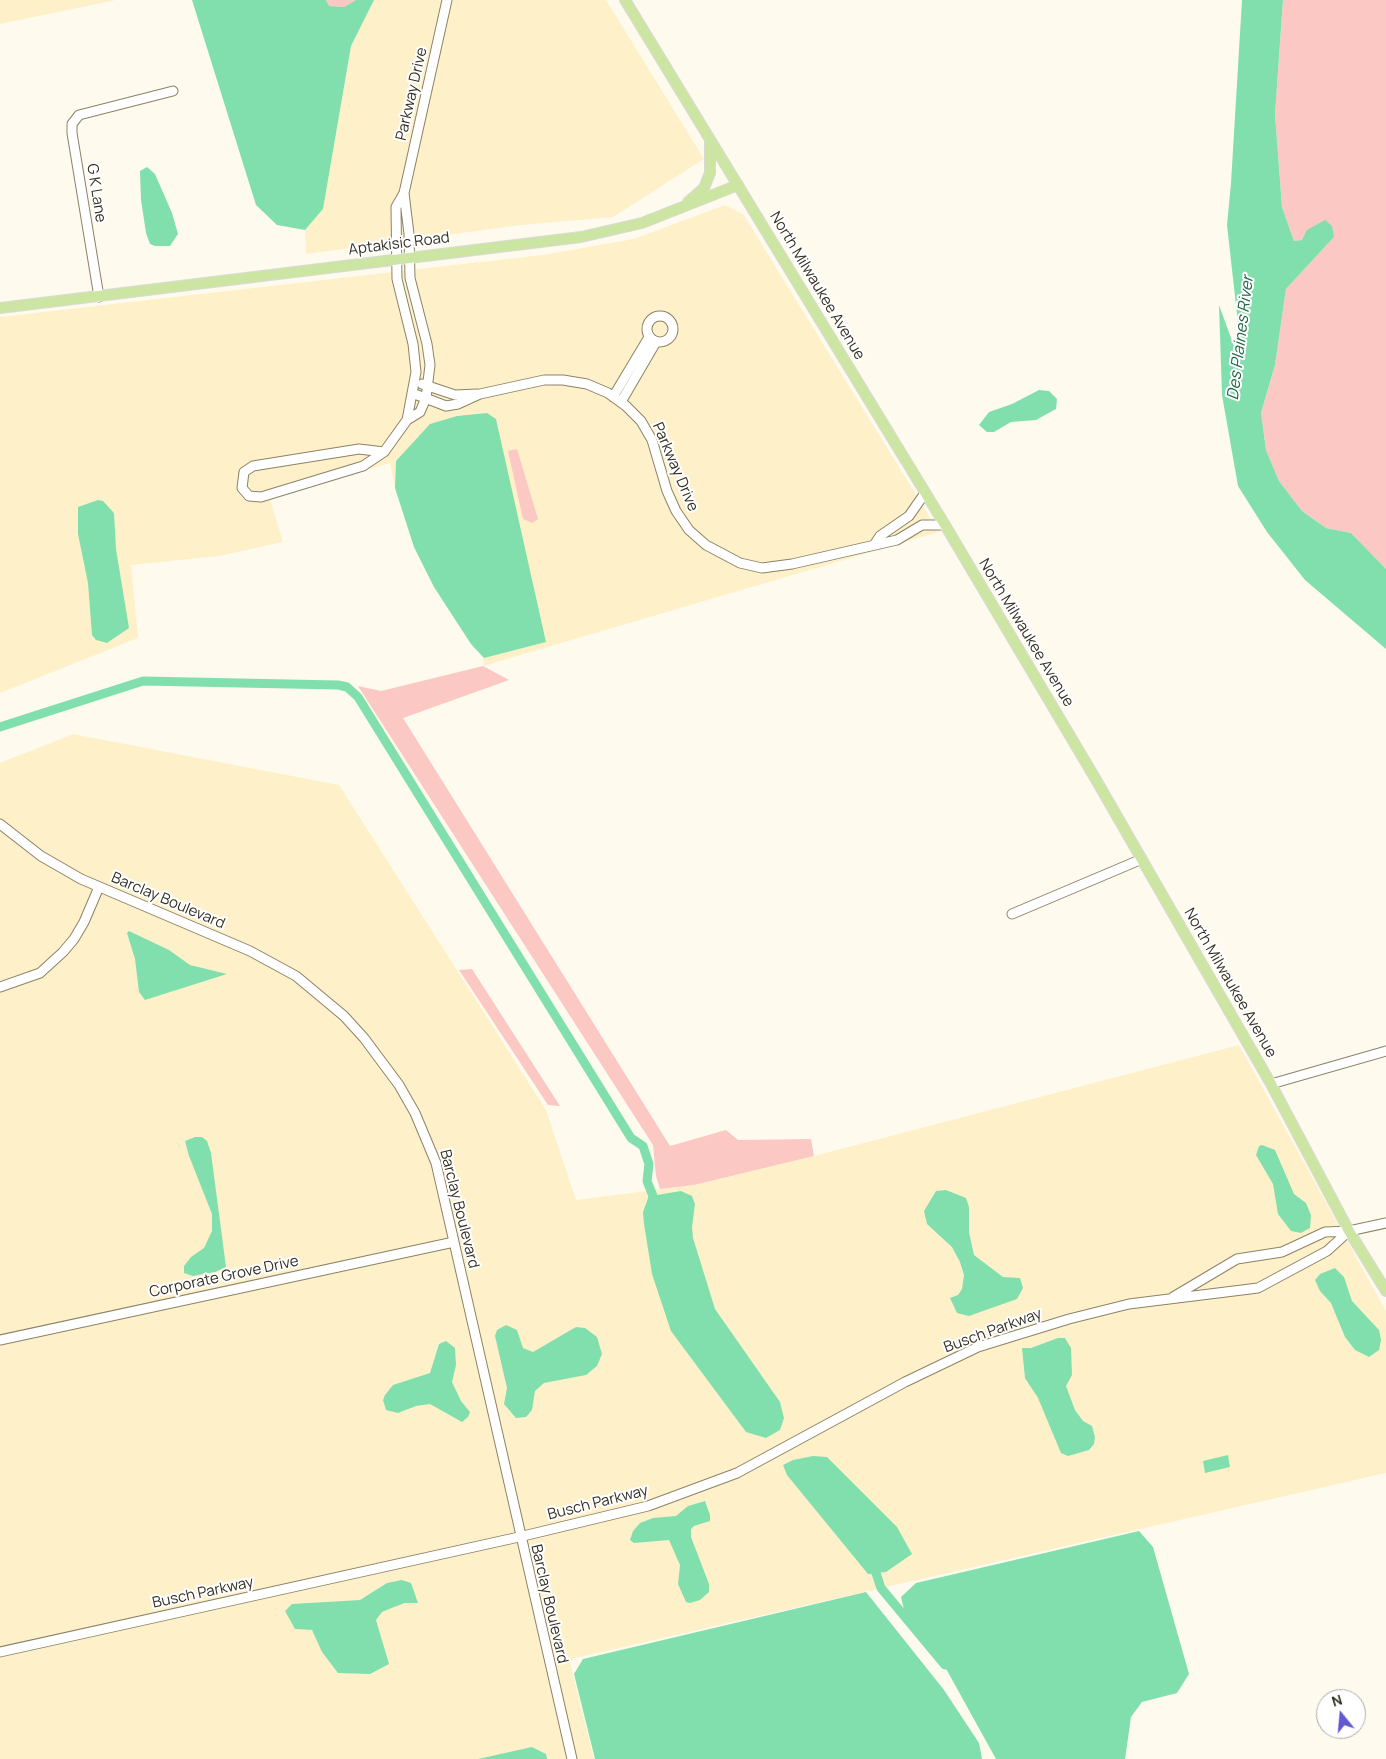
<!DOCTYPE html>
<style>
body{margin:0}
#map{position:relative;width:1386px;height:1759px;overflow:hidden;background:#fefaed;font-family:Manrope,sans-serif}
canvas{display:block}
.north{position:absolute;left:1316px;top:1689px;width:50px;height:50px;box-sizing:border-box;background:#fff;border:1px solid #adaca7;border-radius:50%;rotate:343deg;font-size:14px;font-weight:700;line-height:20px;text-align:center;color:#332f24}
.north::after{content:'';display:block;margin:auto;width:18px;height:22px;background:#6258d1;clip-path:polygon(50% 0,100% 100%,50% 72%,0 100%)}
</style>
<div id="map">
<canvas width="1386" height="1759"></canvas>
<div class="north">N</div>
</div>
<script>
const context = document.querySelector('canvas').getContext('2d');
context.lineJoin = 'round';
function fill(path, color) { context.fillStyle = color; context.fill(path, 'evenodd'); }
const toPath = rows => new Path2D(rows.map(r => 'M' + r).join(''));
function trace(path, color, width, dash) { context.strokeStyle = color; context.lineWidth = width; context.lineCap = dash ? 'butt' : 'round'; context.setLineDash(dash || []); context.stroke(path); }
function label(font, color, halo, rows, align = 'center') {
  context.font = font + ' Manrope,sans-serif'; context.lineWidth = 4; context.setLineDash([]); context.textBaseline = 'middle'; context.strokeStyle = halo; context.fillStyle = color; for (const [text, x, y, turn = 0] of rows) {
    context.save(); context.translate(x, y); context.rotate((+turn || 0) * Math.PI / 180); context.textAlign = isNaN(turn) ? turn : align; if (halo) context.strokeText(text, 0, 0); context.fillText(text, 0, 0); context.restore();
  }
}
fill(toPath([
 [0,0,116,0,0,24],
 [374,0,606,0,704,159,613,217,521,225,306,254,305,230,323,209,351,46],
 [725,205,743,214,939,532,483,666,484,658,471,644,434,587,414,547,395,488,390,463,270,499,283,542,219,556,131,565,138,638,0,693,0,317,542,255,634,239],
 [73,734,339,785,546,1110,576,1200,694,1185,814,1156,1239,1045,1386,1311,1386,1473,575,1658,570,1663,594,1759,0,1759,0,763]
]), '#fef1ca');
fill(toPath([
 [326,0,356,0,344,7,328,6],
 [1283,0,1386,0,1386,569,1351,533,1326,528,1302,511,1279,481,1266,450,1261,413,1275,365,1286,289,1334,237,1294,241,1282,207,1275,114],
 [517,449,538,519,532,523,523,519,508,451],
 [483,666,509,680,403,718,670,1146,726,1130,738,1140,811,1139,814,1156,694,1185,660,1189,656,1176,653,1145,358,686,381,691],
 [472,969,560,1106,548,1105,459,970]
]), '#fbc8c4');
fill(toPath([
 [192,0,326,0,329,6,344,7,356,0,374,0,351,46,323,209,305,230,277,225,256,205],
 [1242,0,1283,0,1275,114,1282,207,1294,241,1302,240,1307,230,1325,220,1332,226,1334,237,1286,289,1275,365,1261,413,1266,450,1279,481,1302,511,1326,528,1351,533,1386,569,1386,649,1305,580,1267,532,1238,486,1222,395,1219,305,1235,349,1240,341,1227,225,1231,183],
 [147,167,155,174,172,213,178,234,170,246,155,246,150,244,146,233,141,200,140,171],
 [1039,390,1049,391,1057,399,1056,409,1036,420,1011,422,994,432,987,432,979,425,989,412,1012,404],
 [487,413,496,419,546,642,484,658,471,644,434,587,414,547,395,488,396,461,430,424,457,416],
 [98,500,103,501,114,513,116,549,129,628,107,643,96,640,92,635,88,583,78,534,78,507],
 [129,931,169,950,190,965,227,974,145,1000,139,992,135,959,127,933],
 [195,1137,202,1137,207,1141,211,1153,226,1267,215,1272,193,1276,184,1273,184,1266,191,1257,204,1248,212,1231,212,1214,189,1156,185,1141],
 [1262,1145,1275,1150,1294,1194,1306,1203,1311,1215,1310,1228,1301,1233,1291,1231,1278,1214,1273,1184,1256,1155,1259,1146],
 [651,1190,657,1195,681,1191,692,1196,695,1204,692,1227,693,1238,715,1309,780,1402,784,1418,780,1430,766,1438,746,1432,671,1331,652,1274,644,1224,643,1212],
 [946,1190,966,1198,969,1207,969,1232,974,1255,1003,1277,1020,1278,1023,1288,1017,1299,969,1316,957,1313,950,1298,958,1295,962,1289,964,1275,960,1262,952,1247,927,1224,924,1211,936,1191],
 [1335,1268,1344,1277,1352,1301,1379,1330,1381,1340,1379,1350,1369,1357,1355,1350,1345,1337,1331,1303,1320,1291,1315,1280,1320,1274],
 [506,1325,517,1330,523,1348,533,1352,576,1327,585,1328,597,1337,602,1354,597,1366,586,1375,544,1383,535,1391,532,1410,526,1417,516,1418,504,1404,507,1388,495,1336,497,1330],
 [1058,1338,1065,1338,1071,1348,1072,1375,1066,1386,1075,1410,1083,1421,1092,1426,1095,1437,1094,1444,1089,1450,1068,1456,1061,1453,1038,1398,1025,1378,1022,1348,1031,1348],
 [446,1341,455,1348,456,1365,452,1382,461,1401,470,1412,468,1417,462,1422,430,1404,416,1406,398,1413,386,1410,383,1400,385,1395,393,1385,430,1373,439,1344],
 [1228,1455,1230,1467,1205,1473,1203,1461],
 [813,1456,827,1457,897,1527,912,1554,886,1572,868,1574,787,1475,783,1465,793,1460],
 [705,1501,710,1515,710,1521,694,1526,691,1529,691,1537,709,1584,709,1592,700,1600,690,1603,686,1602,678,1584,680,1565,669,1540,634,1543,630,1540,633,1531,640,1523,653,1518,676,1516,688,1506],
 [1139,1531,1153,1547,1189,1674,1177,1693,1142,1702,1131,1717,1125,1759,996,1759,939,1656,905,1614,901,1597,916,1583],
 [402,1580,411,1583,418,1603,405,1603,394,1607,382,1612,376,1620,389,1664,370,1674,338,1673,322,1652,312,1630,295,1629,285,1611,292,1604,360,1600,387,1583],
 [866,1592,944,1690,979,1743,982,1759,595,1759,574,1674,583,1659],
 [532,1747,546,1754,547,1759,478,1759]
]), '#81dfae');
trace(toPath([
 [0,727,143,681,338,685,347,687,358,697,631,1138,643,1146,649,1164,647,1181,655,1201],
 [869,1564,876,1573,881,1588,945,1665]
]), '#81dfae', 9);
const minor = toPath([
 [99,297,72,133,72,124,79,115,173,91],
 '647 329a13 13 0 1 1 26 0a13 13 0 1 1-26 0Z',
 [422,384,455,395,477,394],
 [412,393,446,406,458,404,480,394,544,380,563,380,587,384,608,393,626,406,641,421,652,440,667,491,676,511,689,530,706,545,740,563,762,568,792,564,897,540,922,525,945,525],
 [613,397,649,337],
 [621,402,656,342],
 [407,420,416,372,413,344,397,279,396,207,404,193,447,0],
 [384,452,359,449,253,466,244,472,242,488,249,496,261,497,363,466,384,452,407,420,420,412,426,398,430,365,427,344,410,278,409,234,404,193],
 [874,545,880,536,909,516,925,493],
 [0,824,41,856,81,879,250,951,296,976,344,1016,364,1038,399,1085,415,1113,436,1163,572,1759],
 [1012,914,1142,859],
 [0,987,40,973,63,952,74,939,84,922,99,887],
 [1271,1084,1386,1051],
 [1173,1297,1237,1259,1282,1252,1325,1232,1349,1231,1386,1223],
 [0,1340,454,1242],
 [0,1652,519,1537,648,1506,737,1473,905,1382,978,1347,1069,1319,1129,1304,1258,1288,1327,1251,1349,1231]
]);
const major = toPath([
 [625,0,945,525,1095,778,1271,1084,1349,1231,1386,1291],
 [688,202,704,188,710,173,710,140],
 [0,308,581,237,642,223,738,185]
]);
trace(minor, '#8c8266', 11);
trace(major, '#dadad8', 12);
trace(minor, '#fff', 9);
trace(major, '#cde5a2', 10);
label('15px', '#332f24', '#fff', [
 ["Parkway Drive",412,94,-77],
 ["G K Lane",96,193,81],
 ["Aptakisic Road",399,244,-7],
 ["North Milwaukee Avenue",817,286,59],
 ["Parkway Drive",675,467,67],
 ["North Milwaukee Avenue",1026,633,59],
 ["Barclay Boulevard",168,901,23],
 ["North Milwaukee Avenue",1230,983,60],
 ["Barclay Boulevard",459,1209,76],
 ["Corporate Grove Drive",224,1277,-12],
 ["Busch Parkway",993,1331,-20],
 ["Busch Parkway",598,1503,-14],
 ["Busch Parkway",203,1593,-12],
 ["Barclay Boulevard",549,1604,77]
]);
label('italic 16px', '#206546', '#fff', [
 ["Des Plaines River",1241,338,-83]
]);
</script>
